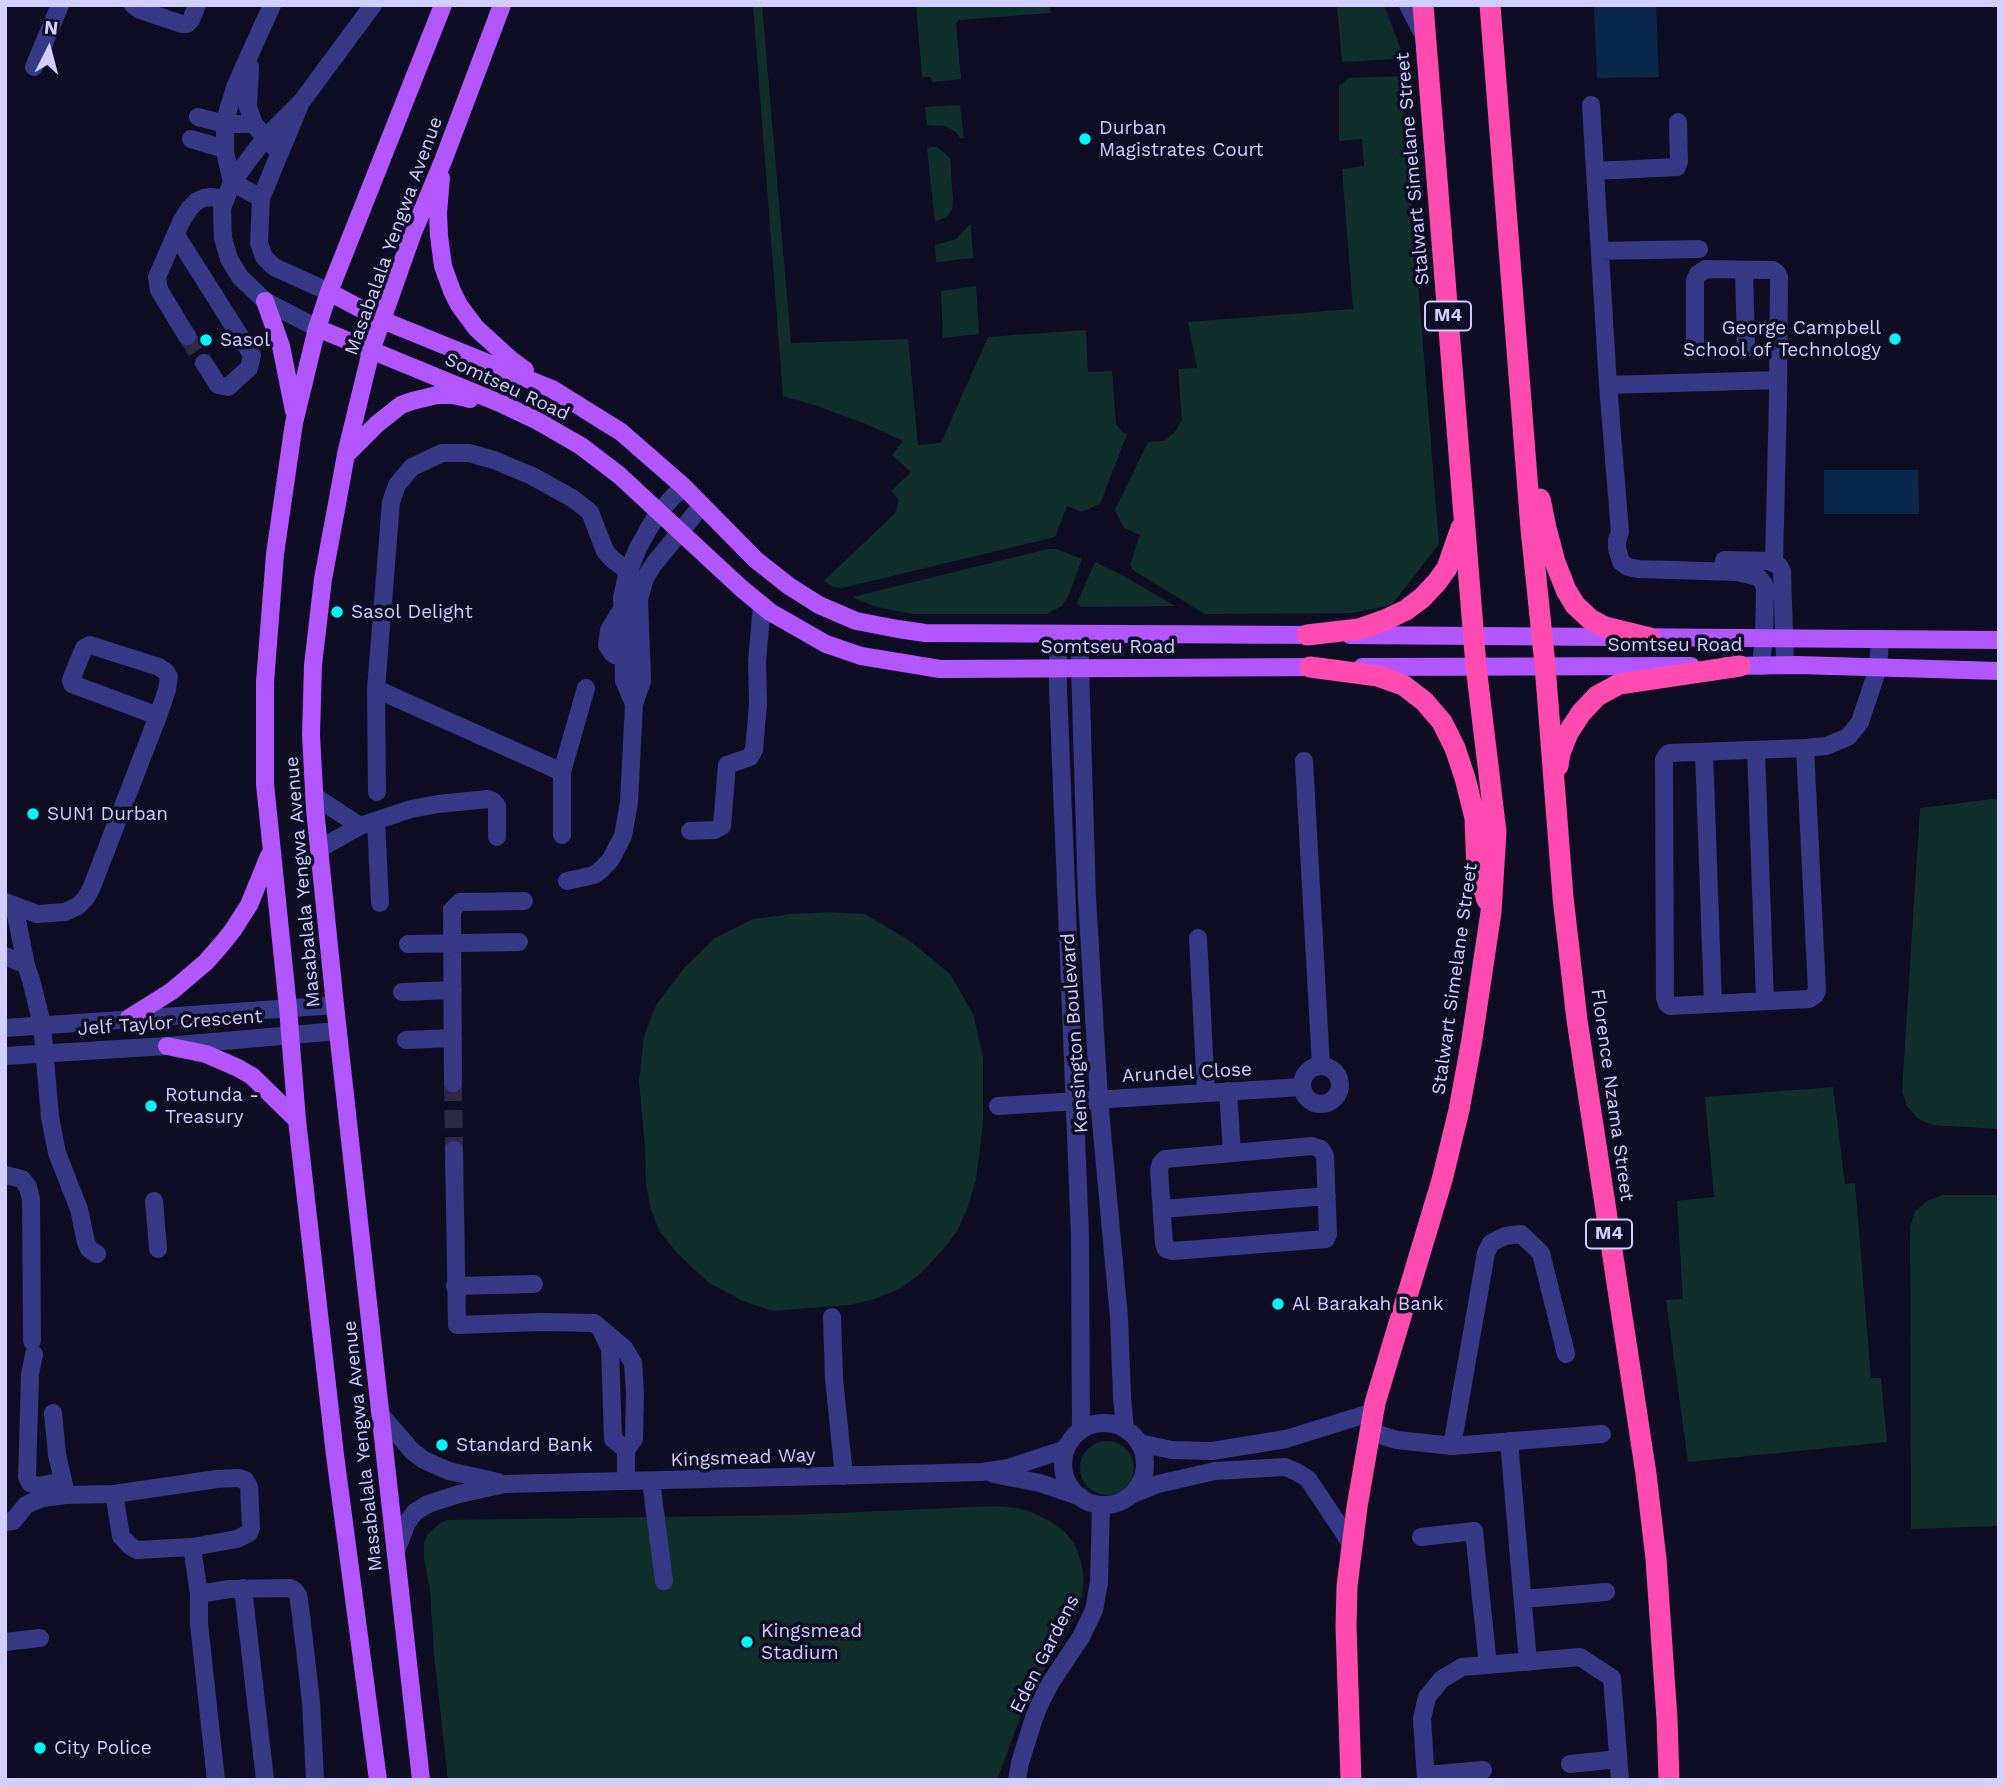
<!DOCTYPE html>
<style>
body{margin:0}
#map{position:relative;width:2004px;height:1785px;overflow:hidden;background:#0f0d24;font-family:"Work Sans",sans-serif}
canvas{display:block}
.frame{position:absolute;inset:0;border:7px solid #d1cfff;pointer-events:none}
.north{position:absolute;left:14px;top:14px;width:70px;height:70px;-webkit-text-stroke:5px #0f0d24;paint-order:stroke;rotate:6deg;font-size:19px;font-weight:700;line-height:28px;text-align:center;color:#d1cfff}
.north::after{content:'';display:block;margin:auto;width:24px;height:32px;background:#d1cfff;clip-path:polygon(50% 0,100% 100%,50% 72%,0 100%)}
</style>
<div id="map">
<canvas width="2004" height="1785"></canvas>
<div class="frame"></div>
<div class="north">N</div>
</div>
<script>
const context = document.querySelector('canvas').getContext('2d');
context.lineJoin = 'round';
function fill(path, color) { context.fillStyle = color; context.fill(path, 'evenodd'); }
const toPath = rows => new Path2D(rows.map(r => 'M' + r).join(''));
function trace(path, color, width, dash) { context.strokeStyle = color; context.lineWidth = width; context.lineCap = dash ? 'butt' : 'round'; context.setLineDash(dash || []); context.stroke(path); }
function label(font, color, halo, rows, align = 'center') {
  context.font = font + ' "Work Sans",sans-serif'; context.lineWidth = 7; context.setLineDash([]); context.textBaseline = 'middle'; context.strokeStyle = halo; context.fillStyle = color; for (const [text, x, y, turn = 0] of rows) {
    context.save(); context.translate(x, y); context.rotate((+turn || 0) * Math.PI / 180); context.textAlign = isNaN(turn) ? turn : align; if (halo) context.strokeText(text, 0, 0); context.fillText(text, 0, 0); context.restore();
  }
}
fill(toPath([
 [753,5,762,5,791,343,908,339,918,445,941,443,988,337,1086,330,1088,372,1112,371,1116,423,1121,431,1127,434,1100,504,1082,512,1067,506,1055,537,842,588,833,587,824,581,895,513,899,500,891,491,911,472,892,455,903,441,866,424,817,406,783,396],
 [916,5,1049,5,1051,13,958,20,956,23,961,79,933,82,930,77,922,77],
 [1337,5,1384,5,1400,47,1402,63,1397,63,1396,59,1342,62],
 [1403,76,1413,221,1439,544,1393,603,1387,606,1353,613,1205,614,1133,570,1130,565,1140,535,1124,528,1115,510,1148,442,1163,441,1174,433,1182,420,1178,369,1197,368,1188,322,1353,309,1342,169,1364,166,1362,139,1339,141,1339,86,1349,78],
 [960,105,964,138,960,138,956,132,945,126,927,125,925,107],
 [930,147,937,147,950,158,953,200,952,209,947,217,935,221,927,149],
 [969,225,971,225,973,258,936,262,935,245,956,239],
 [976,286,979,334,943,338,941,291],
 [1048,549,1056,549,1082,559,1068,597,1062,606,1046,614,912,614,873,606,852,597],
 [1095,562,1124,576,1175,606,1080,607,1077,603],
 [1992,799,1999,800,1999,1129,1932,1125,1917,1118,1907,1106,1902,1091,1920,808],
 [830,912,865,914,910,941,950,974,973,1014,983,1057,983,1122,976,1180,966,1212,956,1233,940,1253,919,1275,899,1289,875,1299,849,1305,772,1311,741,1300,709,1283,679,1255,660,1232,651,1210,646,1185,645,1148,639,1081,644,1037,656,1005,685,967,715,938,753,919,791,914],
 [1833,1087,1845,1184,1855,1183,1871,1378,1881,1378,1887,1442,1688,1462,1666,1300,1683,1299,1677,1201,1714,1197,1705,1097],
 [1942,1195,1999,1195,1999,1526,1911,1529,1910,1227,1915,1211,1927,1201],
 '1080 1468a27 27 0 1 1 54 0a27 27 0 1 1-54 0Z',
 [996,1506,1017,1508,1031,1512,1048,1520,1064,1531,1074,1543,1081,1561,1084,1580,1081,1600,1076,1615,1068,1631,1040,1676,1027,1699,997,1780,448,1780,434,1655,430,1591,424,1558,424,1542,427,1535,440,1523,449,1520,791,1515]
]), '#102e2a');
fill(toPath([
 [1594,5,1656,5,1659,77,1597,78],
 [1824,470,1918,470,1919,514,1824,514]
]), '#0a284a');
trace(toPath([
 [187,336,204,363],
 [453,1083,454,1150]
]), '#2c2a45', 18, [18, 9]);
trace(toPath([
 [133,5,140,10,182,24,187,24,191,20,197,5],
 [1408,5,1423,34],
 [34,67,60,5],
 [250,67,248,107,254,124,273,146],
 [1591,105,1608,385],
 [299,107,261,198,259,243,264,257,274,267,329,292],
 [198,117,225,124,254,124],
 [191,139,225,149],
 [1595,171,1677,167,1679,161,1678,122],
 [261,198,232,182,225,152,225,129,227,114,235,87,272,5],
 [176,235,252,355,249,368,228,387,218,385,204,363],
 [1600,251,1699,249],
 [1744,270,1746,348],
 [317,328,265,301,240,277,229,259,223,238,222,208,232,182,265,138,302,101,373,5],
 [187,336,159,290,157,277,181,222,189,209,197,201,204,198,211,197,226,199],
 [1695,345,1695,280,1698,274,1706,269,1773,270,1777,273,1779,277,1778,396,1774,563],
 [1724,560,1769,561,1779,566,1782,571,1785,665],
 [622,609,609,630,607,645,612,653,617,656,632,656],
 [1058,634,1058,688,1080,1235,1081,1430],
 [1079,634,1087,898,1099,1099,1119,1318,1122,1397,1125,1429],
 [1761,666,1764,637,1765,590,1764,584,1758,577,1737,572,1638,569,1628,567,1621,562,1617,548,1617,540,1620,532,1608,385,1778,380],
 [376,689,377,792],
 [634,704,624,681,622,598,626,579,637,550,648,530,659,512,683,486],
 [1805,748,1817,991,1815,995,1809,999,1670,1006,1667,1004,1665,998,1664,760,1666,756,1669,753,1805,748,1826,746,1848,737,1860,722,1878,668,1880,639],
 [1756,750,1765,1001],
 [1704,752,1713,1003],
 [1304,761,1321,1066],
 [562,772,376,689,391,502,397,485,412,467,442,453,469,453,494,460,532,476,572,498,590,512,605,551,612,559,628,571],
 [314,796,360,826],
 [376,821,380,903],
 [690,831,715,830,722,826,727,765,750,757,754,750,758,704,757,661,762,605],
 [562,835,562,772,586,688],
 [319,849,360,826,411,809,438,804,488,799,493,801,497,806,497,837],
 [567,881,594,875,602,869,611,859,623,836,629,802,634,704,642,681,639,599,645,578,654,564,702,505],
 [5,902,37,914,65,912,78,906,85,899,91,889,158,716,167,690,169,677,166,672,159,667,90,645,84,648,71,680,72,684,158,716],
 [14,905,26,965],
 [1198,938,1206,1092],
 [408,944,519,942],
 [5,956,26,965,31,980,42,1024,50,1117,57,1153,79,1209,86,1242,89,1249,97,1254],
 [402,992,453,990],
 [5,1028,335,1005],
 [406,1040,453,1038],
 [5,1056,167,1046,338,1031],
 '1302 1085a19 19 0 1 1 38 0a19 19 0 1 1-38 0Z',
 [453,1083,452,910,460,902,524,901],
 [1228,1091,1232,1153],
 [998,1106,1302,1087],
 [1312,1146,1321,1149,1325,1156,1328,1234,1326,1239,1173,1251,1166,1249,1164,1244,1159,1170,1161,1163,1165,1159,1312,1146],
 [454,1150,457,1325,541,1322,594,1323,624,1348,633,1363,635,1392,634,1439,626,1450,626,1481],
 [5,1175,22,1179,28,1187,31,1199,32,1341],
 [154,1201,158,1249],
 [1162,1209,1327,1196],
 [455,1286,534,1284],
 [832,1317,834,1379,844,1476],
 [601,1330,610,1349,613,1439,626,1450],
 [34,1354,30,1375,27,1477,30,1483,38,1486,62,1482],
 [53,1413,57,1454,66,1495,114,1494,121,1536,130,1546,137,1550,192,1547,199,1594],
 [381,1415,412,1451,424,1460,449,1471,498,1482],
 '1063 1464a41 41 0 1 1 82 0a41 41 0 1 1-82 0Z',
 [1370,1432,1397,1440,1452,1446,1602,1434],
 [1509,1441,1528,1662],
 [1139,1443,1172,1450,1212,1451,1286,1439,1373,1412],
 [1452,1446,1486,1253,1491,1243,1505,1236,1521,1234,1541,1253,1566,1354],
 [993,1474,1040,1483,1081,1497],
 [651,1481,664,1581],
 [114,1494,217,1479,239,1478,245,1480,249,1487,251,1527,249,1533,237,1539,192,1547],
 [1131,1495,1158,1484,1215,1471,1285,1467,1297,1472,1308,1479,1352,1545],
 [5,1522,13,1521,26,1505,42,1498,66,1495],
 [1421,1537,1474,1531,1488,1665],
 [396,1551,407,1523,415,1512,428,1504,459,1494,505,1484,982,1472,1008,1468,1066,1449],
 [243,1588,265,1780],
 [1523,1599,1606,1592],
 [5,1642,40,1638],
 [1570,1764,1618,1759],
 [1426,1775,1483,1770],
 [216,1780,199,1624,199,1594,229,1589,290,1588,294,1590,298,1595,301,1615,311,1702,315,1780],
 [1017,1780,1020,1763,1034,1718,1041,1701,1051,1682,1081,1637,1094,1610,1099,1582,1101,1505],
 [1426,1780,1422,1719,1427,1697,1442,1679,1462,1667,1580,1657,1612,1678,1620,1780]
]), '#363985', 18);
trace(toPath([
 [441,178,438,213,439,236,443,266,452,291,459,305,476,328,510,359,525,370],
 [329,292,382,320,552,389,621,432,683,486,756,560,789,586,819,605,856,621,898,629,925,633,1319,635],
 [265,301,281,346,294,411],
 [317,328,502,404,536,420,581,446,619,475,741,588,770,612,826,644,861,656,940,669,1323,667],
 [347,454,377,424,401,405,412,401,437,395,453,395,470,399],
 [1350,635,1999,640],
 [1726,666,1798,665,1999,671],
 [1362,667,1691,666],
 [129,1018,172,991,206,962,221,945,233,930,249,905,269,856],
 [167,1046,206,1054,238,1068,252,1076,297,1120],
 [378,1780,335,1455,297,1120,288,1008,265,784,265,682,275,554,294,423,317,328,329,292,443,5],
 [421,1780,335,1005,315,809,311,735,313,665,323,579,339,493,346,454,371,351,412,235,443,161,502,5]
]), '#b256ff', 18);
trace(toPath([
 [1490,5,1531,529,1545,665,1563,897,1577,1020,1646,1474,1656,1559,1667,1719,1669,1780],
 [1540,499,1546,528,1555,562,1566,590,1575,605,1590,619,1605,627,1650,638],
 [1307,635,1359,629,1385,620,1406,610,1422,598,1437,582,1447,568,1461,528],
 [1310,667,1378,676,1403,685,1424,701,1442,722,1455,748,1465,778,1475,818,1477,871,1487,900],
 [1558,766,1560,753,1568,733,1581,713,1597,696,1619,684,1740,666],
 [1351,1780,1346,1626,1347,1586,1357,1507,1375,1403,1442,1180,1459,1110,1472,1039,1491,912,1496,832,1476,666,1423,5]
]), '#ff4ab0', 21);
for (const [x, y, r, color] of [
 [1085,139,7,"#00f6fa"],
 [1895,339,7,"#00f6fa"],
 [206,340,7,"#00f6fa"],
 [337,612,7,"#00f6fa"],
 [33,814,7,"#00f6fa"],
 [151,1106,7,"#00f6fa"],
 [1278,1304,7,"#00f6fa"],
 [442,1445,7,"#00f6fa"],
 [747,1642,7,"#00f6fa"],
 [40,1748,7,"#00f6fa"]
]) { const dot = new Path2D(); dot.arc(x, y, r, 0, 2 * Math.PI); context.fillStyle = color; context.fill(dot); trace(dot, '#0f0d24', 2.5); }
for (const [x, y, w] of [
 [1448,316,46],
 [1609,1234,46]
]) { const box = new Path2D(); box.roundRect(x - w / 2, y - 14.5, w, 29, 5); context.fillStyle = '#0f0d24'; context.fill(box); trace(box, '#d1cfff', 2); }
label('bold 18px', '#d1cfff', null, [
 ["M4",1448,316],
 ["M4",1609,1234]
]);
label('19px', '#d1cfff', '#0f0d24', [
 ["Durban",1099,128],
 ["Magistrates Court",1099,150],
 ["George Campbell",1881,328,"right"],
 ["School of Technology",1881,350,"right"],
 ["Sasol",220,340],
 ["Sasol Delight",351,612],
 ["SUN1 Durban",47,814],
 ["Rotunda -",165,1095],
 ["Treasury",165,1117],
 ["Al Barakah Bank",1292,1304],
 ["Standard Bank",456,1445],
 ["Kingsmead",761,1631],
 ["Stadium",761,1653],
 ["City Police",54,1748]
], 'left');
label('19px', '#d1cfff', '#0f0d24', [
 ["Stalwart Simelane Street",1413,169,-95],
 ["Masabalala Yengwa Avenue",394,236,-70],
 ["Somtseu Road",507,387,25],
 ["Somtseu Road",1675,645],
 ["Somtseu Road",1108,647],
 ["Masabalala Yengwa Avenue",303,882,-95],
 ["Stalwart Simelane Street",1455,979,-82],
 ["Jelf Taylor Crescent",170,1023,-4],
 ["Kensington Boulevard",1075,1033,-94],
 ["Arundel Close",1187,1073,-3],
 ["Florence Nzama Street",1612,1095,82],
 ["Masabalala Yengwa Avenue",363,1446,-96],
 ["Kingsmead Way",743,1458,-2],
 ["Eden Gardens",1045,1654,-63]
]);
</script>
